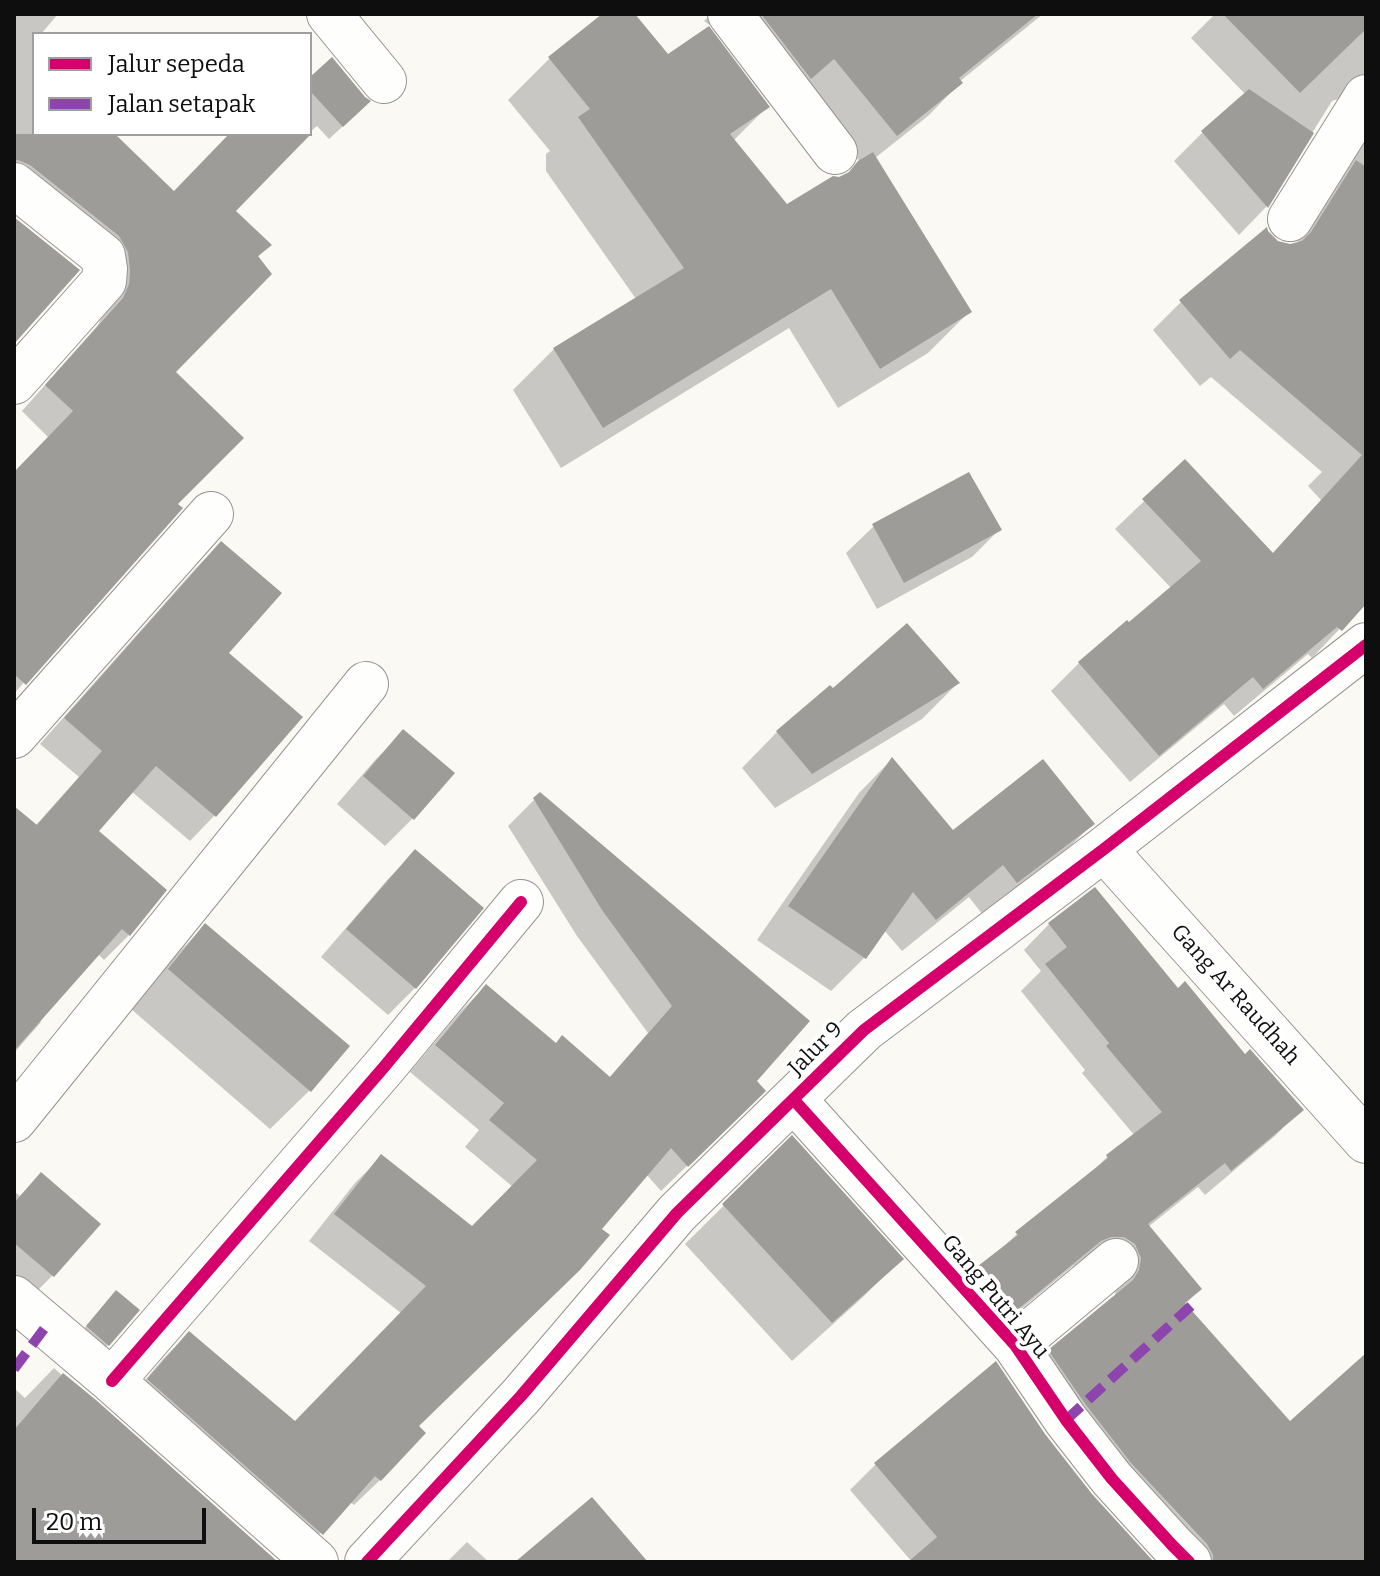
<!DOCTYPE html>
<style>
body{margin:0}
#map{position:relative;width:1380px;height:1576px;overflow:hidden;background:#fbf9f4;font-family:Bitter,serif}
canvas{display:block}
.frame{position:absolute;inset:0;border:16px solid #0e0e0e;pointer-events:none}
.legend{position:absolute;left:32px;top:32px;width:280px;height:104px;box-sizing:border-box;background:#fff;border:2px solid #9f9f9f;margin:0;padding:10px 14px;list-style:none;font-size:24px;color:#0e0e0e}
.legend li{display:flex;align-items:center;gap:16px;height:40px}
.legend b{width:40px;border:2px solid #9f9f9f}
.scale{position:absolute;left:32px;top:1508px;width:174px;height:36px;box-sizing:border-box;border:4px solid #0e0e0e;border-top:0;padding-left:10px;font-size:24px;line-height:28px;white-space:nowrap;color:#0e0e0e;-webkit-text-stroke:6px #fff;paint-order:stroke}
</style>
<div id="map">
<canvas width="1380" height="1576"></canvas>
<div class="frame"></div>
<ul class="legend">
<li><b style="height:10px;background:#d6006c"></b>Jalur sepeda</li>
<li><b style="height:10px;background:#8e44ad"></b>Jalan setapak</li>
</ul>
<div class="scale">20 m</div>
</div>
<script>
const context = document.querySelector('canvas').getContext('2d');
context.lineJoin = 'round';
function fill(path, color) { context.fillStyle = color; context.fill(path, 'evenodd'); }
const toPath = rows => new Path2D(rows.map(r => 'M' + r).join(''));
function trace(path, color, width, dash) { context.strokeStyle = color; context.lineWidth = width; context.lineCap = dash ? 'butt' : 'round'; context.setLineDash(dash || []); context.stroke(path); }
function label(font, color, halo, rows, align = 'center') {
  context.font = font + ' Bitter,serif'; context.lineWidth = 8; context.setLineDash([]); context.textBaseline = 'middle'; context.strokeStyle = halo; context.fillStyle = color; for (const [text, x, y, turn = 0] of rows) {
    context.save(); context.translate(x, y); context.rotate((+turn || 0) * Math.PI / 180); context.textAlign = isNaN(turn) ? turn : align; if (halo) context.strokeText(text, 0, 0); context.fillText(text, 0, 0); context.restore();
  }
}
fill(toPath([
 [14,14,58,14,41,34,34,34,34,134,113,134,174,193,230,134,308,134,233,211,269,245,257,258,173,372,176,504,14,694,14,474,49,438,22,411,98,325,105,310,103,278,14,198],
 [605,14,632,14,668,57,767,107,733,141,787,207,846,176,860,162,801,90,704,21,711,14,1043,14,959,82,960,83,928,116,875,158,969,312,928,353,838,408,789,328,561,468,513,390,554,349,636,299,546,171,546,154,550,151,508,100,549,59],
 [1215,14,1366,14,1366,601,1312,658,1308,654,1234,716,1224,704,1130,782,1051,691,1079,663,1129,625,1172,589,1115,529,1185,462,1272,554,1321,500,1308,486,1322,472,1211,377,1200,386,1153,330,1181,302,1266,230,1276,242,1295,245,1360,140,1352,104,1338,99,1332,101,1266,207,1239,235,1174,161,1202,133,1246,95,1191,38],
 [310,79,355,115,329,139,317,126,310,132],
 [874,526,999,530,972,557,877,609,846,553],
 [221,543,226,653,300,718,214,816,190,841,131,791,96,831,129,935,104,960,98,954,39,1020,41,1022,14,1053,14,810,35,826,79,777,40,744,196,568],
 [958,683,922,719,775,808,742,768,777,732,833,691],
 [403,732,452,773,412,819,385,846,337,804,376,759],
 [891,760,952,832,1092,824,1060,857,983,915,969,897,902,951,884,930,864,958,831,991,757,940,859,793],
 [534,800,764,1091,661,1191,646,1174,417,1427,380,1480,354,1505,350,1502,296,1559,123,1406,163,1359,189,1333,294,1424,401,1313,309,1241,355,1183,381,1157,472,1228,513,1187,465,1147,479,1130,410,1072,460,1012,486,986,555,1045,609,1078,648,1033,577,936,508,826],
 [415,852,415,988,388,1015,321,957,388,879],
 [1049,924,1177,990,1301,1109,1276,1135,1205,1195,1198,1187,1148,1227,1200,1289,1184,1305,1289,1424,1366,1355,1366,1562,1174,1562,1024,1377,1050,1351,1115,1296,1116,1282,1084,1261,1073,1266,991,1334,954,1293,1017,1234,1086,1178,1107,1157,1135,1136,1082,1073,1085,1070,1021,991,1041,971,1024,950],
 [206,925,347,1047,309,1091,270,1129,131,1009,167,964],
 [792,1138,901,1259,862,1298,792,1361,685,1244],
 [41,1174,98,1224,52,1276,27,1301,14,1289,14,1191,20,1196],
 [103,1306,108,1345,94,1358,74,1341],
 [54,1368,275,1562,14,1562,14,1388,25,1398],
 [1044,1435,1091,1496,1152,1562,912,1562,850,1490,876,1464],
 [467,1542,489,1562,447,1562]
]), '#0003');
fill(toPath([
 [602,14,635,14,668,54,709,26,770,107,730,134,787,204,833,176,839,177,849,172,858,161,873,152,972,312,880,369,831,289,603,428,553,348,684,268,578,117,590,109,548,57],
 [761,14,1038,14,959,78,963,83,897,136,834,59,811,79],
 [1223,14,1366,14,1366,29,1300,93],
 [332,57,365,97,371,101,343,127,310,91,310,77],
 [1249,89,1314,133,1268,208,1201,131],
 [14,134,115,134,174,191,229,134,311,134,236,211,272,245,258,256,272,274,176,372,244,438,178,504,183,508,26,685,14,674,14,472,73,411,45,385,123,298,129,284,130,271,128,252,119,236,30,165,18,160,14,161],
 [1356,160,1366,167,1366,604,1342,631,1337,627,1263,689,1253,677,1159,756,1078,662,1127,620,1129,622,1201,561,1142,499,1185,459,1273,553,1362,455,1240,350,1230,359,1179,300,1267,227,1268,231,1278,241,1290,244,1302,241,1311,232],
 [14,217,80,270,14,344],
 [969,472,1002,530,904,583,872,524],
 [221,541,282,593,229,653,303,717,216,817,156,766,99,831,167,890,130,936,122,929,14,1051,14,806,37,825,102,751,64,718],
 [907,623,960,683,812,774,776,731,830,685,833,688],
 [403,729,455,773,414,820,363,776],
 [892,757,953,830,1043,759,1095,824,1017,883,1003,865,936,920,913,892,866,959,788,906],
 [540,792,810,1021,757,1081,766,1091,688,1167,671,1148,602,1229,610,1235,580,1270,419,1426,426,1433,381,1481,375,1476,323,1535,147,1379,189,1331,295,1421,426,1286,334,1214,381,1154,472,1226,537,1160,489,1120,504,1103,435,1045,486,984,556,1043,562,1035,610,1077,672,1006,602,910,533,798],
 [415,849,484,908,416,989,346,929],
 [1095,887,1178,988,1185,981,1245,1054,1250,1049,1304,1110,1231,1171,1225,1163,1148,1224,1202,1289,1185,1303,1290,1421,1366,1353,1366,1562,1213,1562,1213,1555,1207,1544,1131,1463,1086,1405,1048,1350,1133,1280,1139,1270,1141,1258,1135,1244,1124,1237,1111,1237,1101,1241,1017,1310,978,1266,1018,1235,1015,1232,1108,1158,1106,1155,1162,1112,1106,1046,1109,1043,1045,964,1067,947,1048,923],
 [205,923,350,1046,311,1092,168,969],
 [792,1135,904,1259,832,1323,722,1204],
 [41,1172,101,1224,54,1277,14,1243,14,1203],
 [116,1290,140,1310,109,1346,86,1326],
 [996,1361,1045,1434,1092,1494,1154,1562,908,1562,937,1537,874,1463],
 [63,1373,96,1400,278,1562,14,1562,14,1430],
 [592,1497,648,1562,515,1562]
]), '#9e9c99');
const minor = toPath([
 [329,14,384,81],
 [730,14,835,152],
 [14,185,103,256,105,269,104,281,14,382],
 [1290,219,1366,97],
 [14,736,211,514],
 [1104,849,1366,1141],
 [794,1100,1015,1345,1066,1420,1112,1479,1172,1545,1189,1562],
 [14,1120,366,684],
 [14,1298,112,1381,316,1562],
 [1015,1345,1116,1261],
 [112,1381,384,1067,521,902],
 [367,1562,521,1396,677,1213,864,1030,1104,849,1366,645]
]);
trace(minor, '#959492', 46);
trace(minor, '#fefefd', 44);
trace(toPath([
 [14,1369,47,1325],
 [1066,1420,1191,1306]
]), '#8e44ad', 10, [20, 10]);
trace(toPath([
 [794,1100,1015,1345,1066,1420,1112,1479,1172,1545,1189,1562],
 [112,1381,384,1067,521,902],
 [367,1562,521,1396,677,1213,864,1030,1104,849,1366,645]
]), '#d6006c', 12);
label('22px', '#0e0e0e', '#fff', [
 ["Gang Ar Raudhah",1235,995,48],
 ["Jalur 9",816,1049,-45],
 ["Gang Putri Ayu",995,1297,50]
]);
</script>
